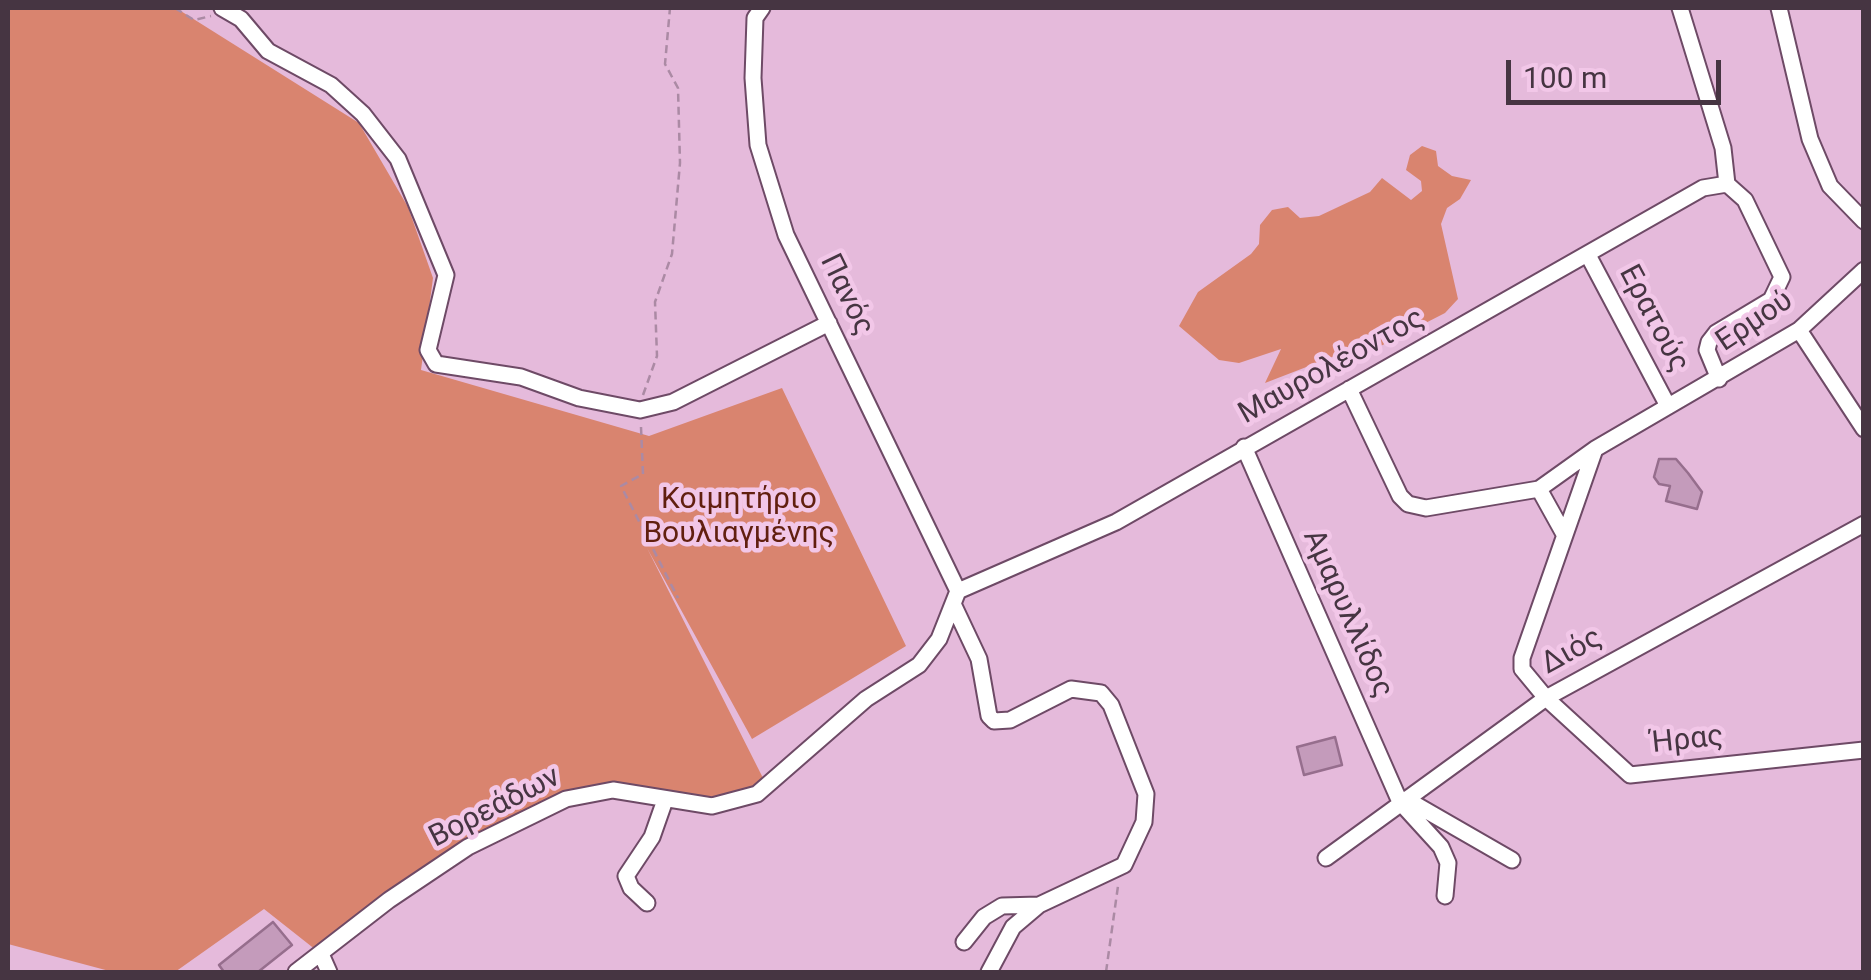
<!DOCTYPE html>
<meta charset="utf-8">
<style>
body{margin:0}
#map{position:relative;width:1871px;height:980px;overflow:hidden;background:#e5badb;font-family:Roboto,sans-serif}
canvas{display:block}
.frame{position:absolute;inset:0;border:10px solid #463542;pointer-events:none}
.scale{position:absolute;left:1506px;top:60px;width:215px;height:45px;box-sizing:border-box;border:5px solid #463542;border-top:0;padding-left:12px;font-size:30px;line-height:35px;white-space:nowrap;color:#463542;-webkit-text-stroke:8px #f2c7e8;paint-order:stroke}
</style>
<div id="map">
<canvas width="1871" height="980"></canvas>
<div class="frame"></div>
<div class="scale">100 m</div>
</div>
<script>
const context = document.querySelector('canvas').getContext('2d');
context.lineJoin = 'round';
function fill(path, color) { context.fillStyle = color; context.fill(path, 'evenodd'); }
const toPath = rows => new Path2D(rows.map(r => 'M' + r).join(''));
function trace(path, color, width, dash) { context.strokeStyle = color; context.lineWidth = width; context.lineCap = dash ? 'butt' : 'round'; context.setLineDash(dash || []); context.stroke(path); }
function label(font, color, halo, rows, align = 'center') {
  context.font = font + ' Roboto,sans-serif'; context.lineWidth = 9; context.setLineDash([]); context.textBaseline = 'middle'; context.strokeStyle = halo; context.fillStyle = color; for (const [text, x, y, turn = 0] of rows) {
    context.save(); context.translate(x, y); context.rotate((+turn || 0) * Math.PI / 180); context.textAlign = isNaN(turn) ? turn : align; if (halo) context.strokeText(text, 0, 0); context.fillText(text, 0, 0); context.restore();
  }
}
fill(toPath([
 [8,8,176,8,359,123,408,207,433,278,421,370,649,436,782,388,906,646,752,739,647,548,765,782,718,802,613,784,468,847,321,954,264,909,175,972,113,972,8,944],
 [1422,146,1436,151,1438,166,1452,176,1471,180,1460,199,1447,208,1441,224,1458,299,1445,313,1369,352,1340,354,1265,383,1281,349,1239,363,1219,360,1179,326,1198,292,1251,254,1259,244,1260,225,1272,210,1288,207,1300,218,1319,216,1370,192,1382,178,1411,200,1422,191,1421,181,1406,170,1410,155]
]), '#d9846f');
const building = toPath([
 [1659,459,1676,459,1688,473,1702,492,1697,509,1666,501,1670,486,1659,484,1654,477,1659,459],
 [1335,737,1342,765,1304,775,1297,747,1335,737],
 [273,922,292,945,258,972,224,972,219,965,273,922]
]);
fill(building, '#c49bbb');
trace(building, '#966e8d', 2.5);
const minor = toPath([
 [222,8,241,19,268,51,331,85,363,114,398,159,446,275,428,350,436,364,521,377,579,398,640,410,673,402,829,323],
 [762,8,755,18,753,78,758,145,786,235,958,591],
 [1680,8,1723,148,1727,184],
 [1779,8,1810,139,1830,186,1864,221],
 [1589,257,1668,406],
 [1799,330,1864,429],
 [1719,379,1707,350,1709,342,1716,333,1771,300,1782,277,1745,200,1727,184],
 [1349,389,1400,496,1408,504,1426,508,1539,489,1595,449,1799,330,1864,270],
 [1244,447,1400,802,1441,847,1448,863,1445,896],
 [1595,449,1522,658,1522,669,1546,698,1630,775,1864,750],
 [1539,489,1564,534],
 [958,591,1116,522,1703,188,1727,184],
 [954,606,979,659,989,716,994,721,1010,720,1071,689,1101,693,1111,705,1146,794,1144,822,1124,865,1039,905,1013,927,989,972],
 [1406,799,1512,860],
 [1326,858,1546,698,1864,524],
 [647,903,631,888,626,876,652,837,665,800],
 [964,942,984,917,1002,906,1039,905],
 [321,954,329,972],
 [296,972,389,900,468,847,566,799,613,790,712,806,757,794,866,699,919,665,939,639,958,591]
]);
trace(minor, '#6e4a66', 19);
trace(toPath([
 [175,8,194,20,211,16],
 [643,395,657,356,655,302,672,254,680,163,678,88,665,64,670,8],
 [641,427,643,474,621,486,678,598],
 [1106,972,1118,886]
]), '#ab8aa4', 2.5, [8, 5]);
trace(minor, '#fff', 15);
label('30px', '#463542', '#f2c7e8', [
 ["Πανός",846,295,64],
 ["Ερατούς",1653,319,62],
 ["Ερμού",1755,322,-34],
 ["Μαυρολέοντος",1332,367,-29],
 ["Αμαρυλλίδος",1347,614,66],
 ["Διός",1572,652,-29],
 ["Ήρας",1687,741,-6],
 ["Βορεάδων",495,808,-27]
]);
label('30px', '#611f0f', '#f2c7e8', [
 ["Κοιμητήριο",739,500],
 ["Βουλιαγμένης",739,534]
]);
</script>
